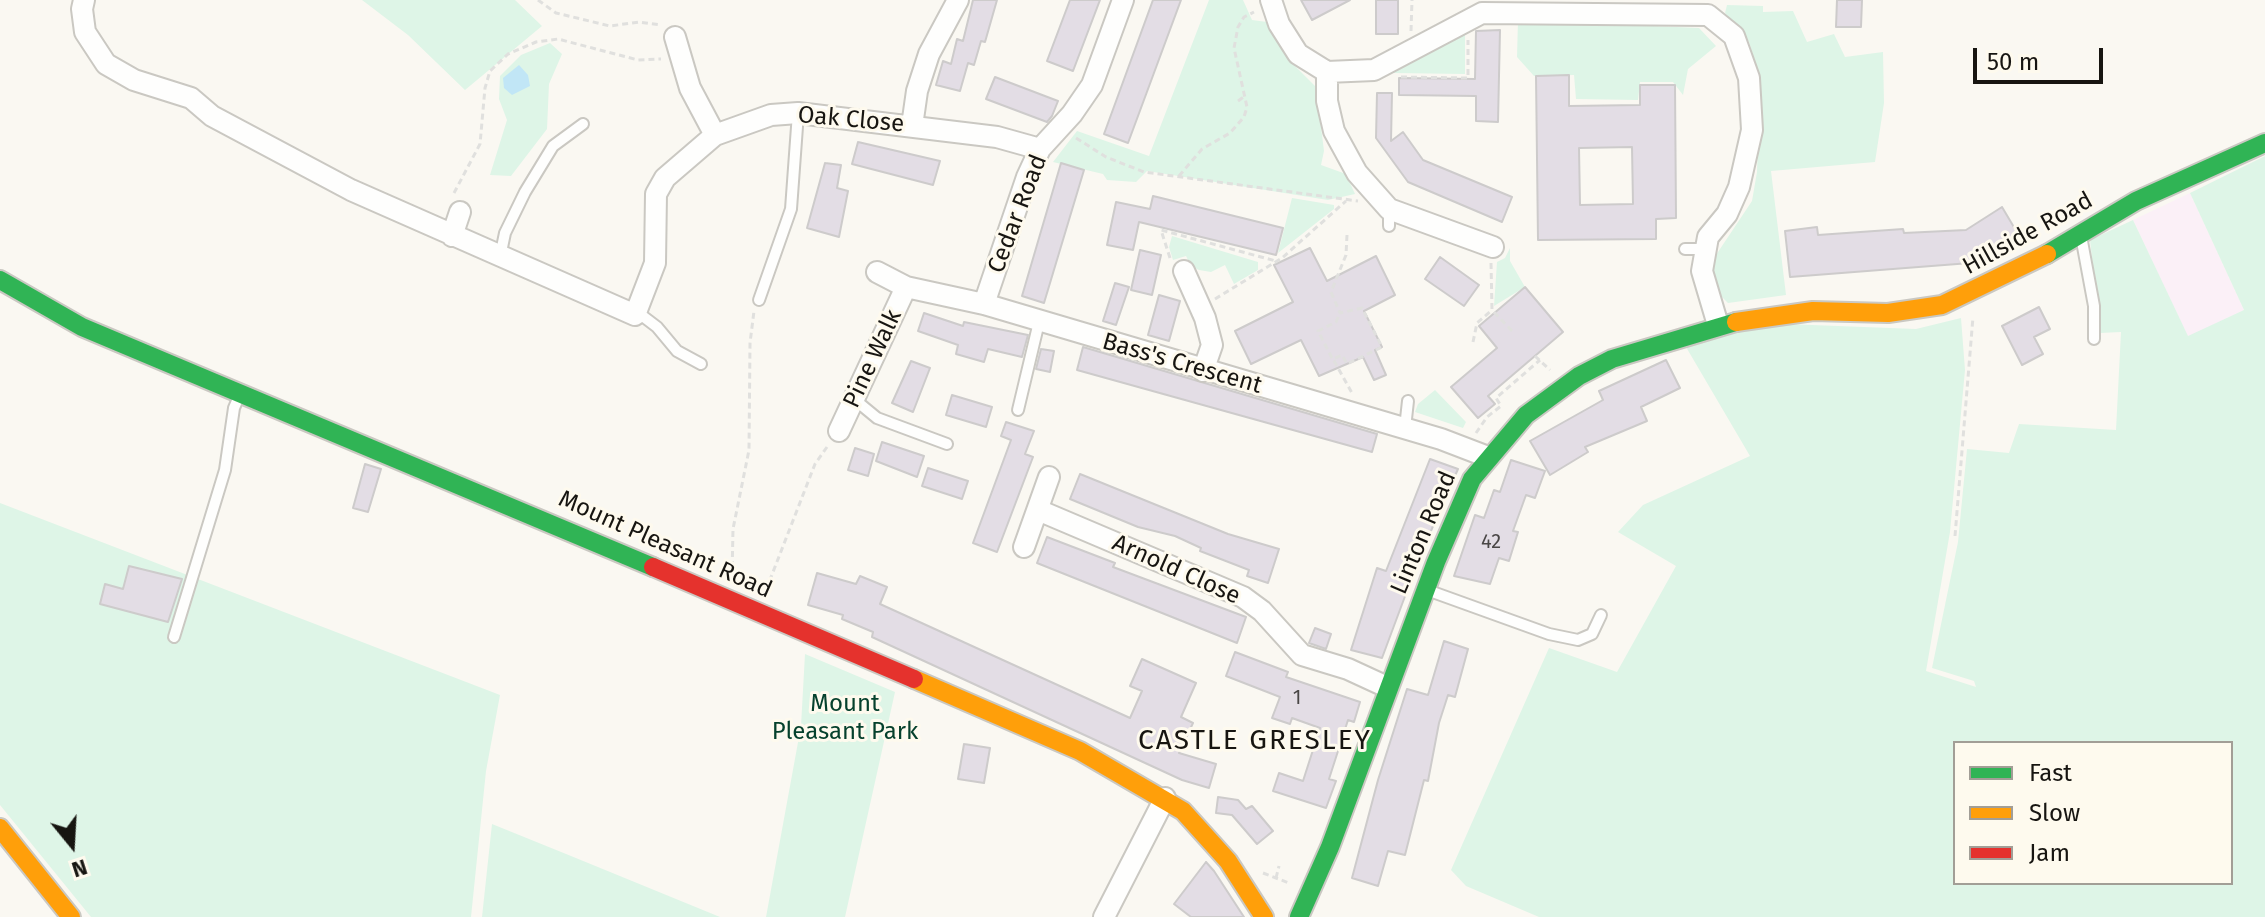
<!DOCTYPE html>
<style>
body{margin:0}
#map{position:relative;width:2265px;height:917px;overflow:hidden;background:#faf8f2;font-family:"Fira Sans",sans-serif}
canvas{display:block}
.legend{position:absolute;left:1953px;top:741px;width:280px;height:144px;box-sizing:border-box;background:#fefaee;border:2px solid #a29e96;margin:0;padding:10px 14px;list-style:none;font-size:24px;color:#171511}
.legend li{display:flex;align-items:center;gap:16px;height:40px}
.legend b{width:40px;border:2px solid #a29e96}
.north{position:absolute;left:32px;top:805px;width:80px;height:80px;-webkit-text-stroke:6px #fefaee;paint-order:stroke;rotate:162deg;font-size:22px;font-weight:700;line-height:32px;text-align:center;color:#171511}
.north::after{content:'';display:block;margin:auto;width:28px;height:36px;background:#171511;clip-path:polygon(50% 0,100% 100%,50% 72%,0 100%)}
.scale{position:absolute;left:1973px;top:48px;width:130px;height:36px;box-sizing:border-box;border:4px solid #171511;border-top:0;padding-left:10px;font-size:24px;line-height:28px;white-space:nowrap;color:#171511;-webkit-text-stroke:6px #fefaee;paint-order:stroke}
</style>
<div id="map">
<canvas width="2265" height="917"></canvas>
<ul class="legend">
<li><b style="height:10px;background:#30b455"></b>Fast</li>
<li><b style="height:10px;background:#ff9f0a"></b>Slow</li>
<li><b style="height:10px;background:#e5322d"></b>Jam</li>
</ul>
<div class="north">N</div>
<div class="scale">50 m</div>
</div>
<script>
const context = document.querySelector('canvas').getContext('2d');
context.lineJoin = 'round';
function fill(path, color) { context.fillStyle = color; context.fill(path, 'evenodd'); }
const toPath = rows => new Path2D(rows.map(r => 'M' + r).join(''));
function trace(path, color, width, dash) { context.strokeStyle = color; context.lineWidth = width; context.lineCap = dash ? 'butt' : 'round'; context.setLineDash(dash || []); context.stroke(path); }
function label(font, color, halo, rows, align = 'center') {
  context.font = font + ' "Fira Sans",sans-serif'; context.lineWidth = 6; context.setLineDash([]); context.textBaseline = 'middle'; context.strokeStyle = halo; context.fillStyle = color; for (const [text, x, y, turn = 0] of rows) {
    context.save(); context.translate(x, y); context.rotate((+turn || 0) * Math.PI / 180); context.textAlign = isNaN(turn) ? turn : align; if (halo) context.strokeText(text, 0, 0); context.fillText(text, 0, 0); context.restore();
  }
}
fill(toPath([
 [2190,193,2244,310,2188,337,2133,220]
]), '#fbf0f7');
fill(toPath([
 [362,0,515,0,542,26,465,90,408,35],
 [1209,0,1243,0,1252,20,1267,22,1287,58,1316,87,1324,151,1321,165,1346,174,1355,194,1328,200,1147,171,1136,182,1107,180,1103,174,1053,162,1077,131,1149,156],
 [1727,5,1763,6,1763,12,1793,11,1807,42,1834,34,1845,57,1883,52,1884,103,1875,162,1771,171,1786,295,1728,303,1714,289,1714,258,1752,201,1757,172,1759,110,1755,110,1755,61,1749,42,1725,13],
 [1518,20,1699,28,1716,46,1688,69,1683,95,1673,82,1640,82,1638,100,1576,99,1574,75,1534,76,1517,57],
 [1465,30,1465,74,1393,73,1395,70],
 [550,43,562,54,549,84,547,129,511,176,490,175,507,120,499,99,500,76,521,55],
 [2265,156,2265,917,1539,917,1466,886,1451,870,1549,648,1617,672,1676,566,1618,532,1643,505,1750,456,1686,347,1760,323,1916,329,1961,318,1965,370,1950,532,1926,671,1976,687,1974,681,1932,668,1958,542,1967,449,2009,453,2019,424,2116,430,2121,332,2100,333,2090,240,2133,220,2188,336,2244,310,2190,193],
 [1955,743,2231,743,2231,883,1955,883],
 [1292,198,1334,205,1334,209,1278,253],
 [1172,236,1258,262,1258,270,1234,284,1225,265,1211,272,1199,270,1191,266,1186,256,1173,260,1169,247],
 [1510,248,1510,261,1525,287,1494,306,1497,262,1505,258],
 [1435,390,1466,422,1463,428,1415,412,1418,404],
 [0,503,500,695,486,771,471,917,91,917,0,805],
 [805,654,895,692,845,917,766,917,801,726],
 [492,824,571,856,720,917,482,917]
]), '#def5e7');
fill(toPath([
 [519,65,528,75,530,86,512,95,504,88,503,78]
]), '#c1e6f6');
const building = toPath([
 [973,0,997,0,985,42,981,41,974,65,968,63,960,91,936,85,943,61,951,64,957,39,963,41,973,0],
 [1070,0,1100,0,1073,71,1047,61,1070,0],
 [1153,0,1181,0,1128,143,1104,134,1153,0],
 [1301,0,1350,0,1312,20,1301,0],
 [1376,0,1398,0,1398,34,1376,34,1376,0],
 [1837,0,1862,0,1861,27,1836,27,1837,0],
 [1500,30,1498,122,1476,121,1476,96,1399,95,1399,78,1475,79,1476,31,1500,30],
 [1569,75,1569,106,1640,105,1640,85,1675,85,1676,218,1656,219,1656,239,1538,240,1536,76,1569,75],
 [1632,147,1633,204,1580,205,1579,148,1632,147],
 [995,77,1058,101,1052,116,1047,122,986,99,995,77],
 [1377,93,1392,93,1391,141,1403,132,1423,160,1512,197,1502,222,1408,182,1376,138,1377,93],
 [858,142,940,161,933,185,852,164,858,142],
 [825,163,841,165,837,188,848,191,839,237,807,228,825,163],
 [1061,163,1084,170,1044,303,1022,296,1061,163],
 [1153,196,1283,228,1276,255,1139,222,1133,250,1107,245,1116,202,1150,209,1153,196],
 [2002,207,2018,234,1981,257,1983,262,1790,277,1785,231,1817,227,1818,235,1903,229,1904,233,1966,230,2002,207],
 [1310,248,1327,281,1376,256,1395,295,1364,311,1382,347,1375,350,1386,375,1374,380,1363,357,1319,376,1301,340,1251,364,1235,331,1293,302,1274,265,1310,248],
 [1140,250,1161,255,1152,295,1131,290,1140,250],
 [1440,257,1479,285,1464,306,1425,279,1440,257],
 [1115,283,1129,287,1116,325,1103,321,1115,283],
 [1525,287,1563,332,1488,396,1495,404,1478,418,1451,387,1497,348,1479,326,1525,287],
 [1159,295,1180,301,1169,341,1148,335,1159,295],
 [2039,307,2050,329,2034,337,2043,354,2022,365,2002,326,2039,307],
 [924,313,963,326,964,322,1028,335,1022,357,988,349,984,362,956,354,958,345,918,331,924,313],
 [1083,347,1377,434,1372,452,1077,370,1083,347],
 [1041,349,1054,351,1050,372,1036,369,1041,349],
 [1666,360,1680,388,1641,407,1647,421,1585,447,1588,452,1550,475,1530,441,1603,400,1599,391,1666,360],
 [911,361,930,368,913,412,892,403,911,361],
 [952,395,992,407,986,427,946,415,952,395],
 [1006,422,1034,431,1025,454,1033,457,997,552,973,543,1011,440,1001,436,1006,422],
 [882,442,924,456,917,477,876,461,882,442],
 [855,448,874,454,868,476,848,470,855,448],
 [1430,459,1458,469,1420,556,1382,658,1351,650,1377,568,1386,571,1430,459],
 [1511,460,1545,471,1535,498,1526,495,1513,531,1518,532,1509,561,1499,558,1490,584,1454,576,1475,515,1484,518,1494,490,1500,492,1511,460],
 [365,464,381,469,368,512,353,508,365,464],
 [928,468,968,481,962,499,922,486,928,468],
 [1080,474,1228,534,1279,549,1268,583,1247,576,1249,570,1200,551,1201,548,1175,536,1138,527,1070,499,1080,474],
 [1047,537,1115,563,1113,567,1246,617,1237,643,1037,563,1047,537],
 [129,566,182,579,168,622,100,604,105,584,123,589,129,566],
 [817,573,856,584,860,576,887,587,880,604,1130,718,1142,691,1130,686,1142,659,1196,683,1181,717,1193,723,1179,753,1216,764,1209,788,1182,780,872,637,873,632,842,619,843,615,808,605,817,573],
 [1315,628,1331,634,1326,649,1309,643,1315,628],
 [1444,641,1468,649,1455,697,1448,695,1439,723,1428,781,1424,780,1405,855,1388,851,1378,886,1352,878,1378,780,1407,689,1428,695,1444,641],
 [1235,652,1288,672,1286,677,1360,702,1354,722,1348,720,1329,779,1336,781,1326,808,1273,791,1279,773,1303,781,1320,728,1292,718,1290,724,1272,718,1280,697,1226,676,1235,652],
 [964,744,990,748,984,783,958,779,964,744],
 [1218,797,1238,800,1246,809,1252,806,1273,831,1257,844,1232,815,1216,813,1218,797],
 [1206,862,1214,871,1244,917,1191,917,1174,904,1206,862]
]);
fill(building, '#e3dde5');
trace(building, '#cdcbcb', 2);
const lane = toPath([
 [1389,226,1389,209],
 [2081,236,2094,306,2094,339],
 [1685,249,1706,249],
 [500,257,505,233,525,192,553,146,583,124],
 [759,300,791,209,798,113],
 [636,311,657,327,677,351,701,364],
 [854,399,877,418,947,444],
 [1018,410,1039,322],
 [1405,428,1408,401],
 [1427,590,1549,634,1578,640,1592,634,1601,615],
 [174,637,225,470,234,408,240,394]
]);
const street = toPath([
 [84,0,82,9,85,32,106,64,134,80,191,98,212,116,351,190,635,315,655,263,656,194,665,178,715,135,771,115,798,113,997,137,1040,149],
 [1271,0,1279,24,1298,54,1327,72],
 [675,37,690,88,715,135],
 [1327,72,1374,70,1482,13,1708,15,1734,36,1749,78,1752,130,1739,187,1727,214,1708,237,1702,271,1718,325],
 [1327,72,1327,101,1334,131,1357,173,1389,209,1493,247],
 [912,126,917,91,929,54,958,0],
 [452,236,460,212],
 [1184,271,1205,318,1212,345,1203,371],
 [877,272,906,287,984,304,1441,439,1488,457],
 [984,304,1027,177,1040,149,1072,114,1092,85,1123,0],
 [839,431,906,287],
 [1038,510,1243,597,1262,611,1302,655,1348,669,1387,687],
 [1024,547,1049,477],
 [1104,917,1165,798]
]);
const fast = toPath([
 [2047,254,2136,201,2265,143],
 [0,280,82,327,653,567],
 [1299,917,1330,847,1436,562,1472,479,1526,415,1579,376,1612,359,1736,322]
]);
const slow = toPath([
 [1736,322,1813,311,1888,313,1942,305,2047,254],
 [914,679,1080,751,1183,811,1228,861,1264,917],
 [0,828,71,917]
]);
const jam = toPath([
 [653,567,914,679]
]);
trace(lane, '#cac8c2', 14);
trace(street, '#cac8c2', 24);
trace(fast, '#cac8c2', 22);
trace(slow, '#cac8c2', 22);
trace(jam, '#cac8c2', 22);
trace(toPath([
 [538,0,556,13,610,26,639,22,661,25],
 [1411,31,1412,0],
 [1401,77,1468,78,1468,40],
 [1238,101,1245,96],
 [1076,138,1106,157,1144,172,1358,201],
 [1179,176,1202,149,1230,133,1244,117,1247,107,1234,48,1238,27,1244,17,1254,12],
 [454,193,480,144,485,88,490,71,508,54,536,42,558,39,638,60,661,59],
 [1347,235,1346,255,1331,292,1340,313,1362,308,1382,347,1347,364,1342,355,1333,359,1352,393],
 [1170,258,1161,230,1276,261],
 [1491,263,1492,310,1512,331],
 [1215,299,1282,258,1346,201],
 [1473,342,1477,323,1492,310],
 [1535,356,1550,370],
 [1332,358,1318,331,1336,322,1340,313],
 [1476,433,1487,417,1501,406,1496,398,1540,360],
 [1955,536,1973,317],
 [732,577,733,529,749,450,750,343,754,311],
 [766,590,815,464,827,447],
 [1263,873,1289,883],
 [1276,878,1279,866]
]), '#e0e0de', 3, [6, 4]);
trace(lane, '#fefefd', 10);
trace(street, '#fefefd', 20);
trace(fast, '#30b455', 18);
trace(slow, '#ff9f0a', 18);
trace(jam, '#e5322d', 18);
label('20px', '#4a4746', null, [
 ["42",1491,542],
 ["1",1297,698]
]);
label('24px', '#171511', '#fefaee', [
 ["Oak Close",851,120,5],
 ["Cedar Road",1018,214,-69],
 ["Hillside Road",2028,234,-29],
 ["Pine Walk",873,359,-65],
 ["Bass's Crescent",1182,364,16],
 ["Linton Road",1424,533,-67],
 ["Mount Pleasant Road",665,545,24],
 ["Arnold Close",1176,570,24]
]);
label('24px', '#06412d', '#fefaee', [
 ["Mount",845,704],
 ["Pleasant Park",845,732]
]);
context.letterSpacing = '2px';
label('28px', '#171511', '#fefaee', [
 ["CASTLE GRESLEY",1255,741]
]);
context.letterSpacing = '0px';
</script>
